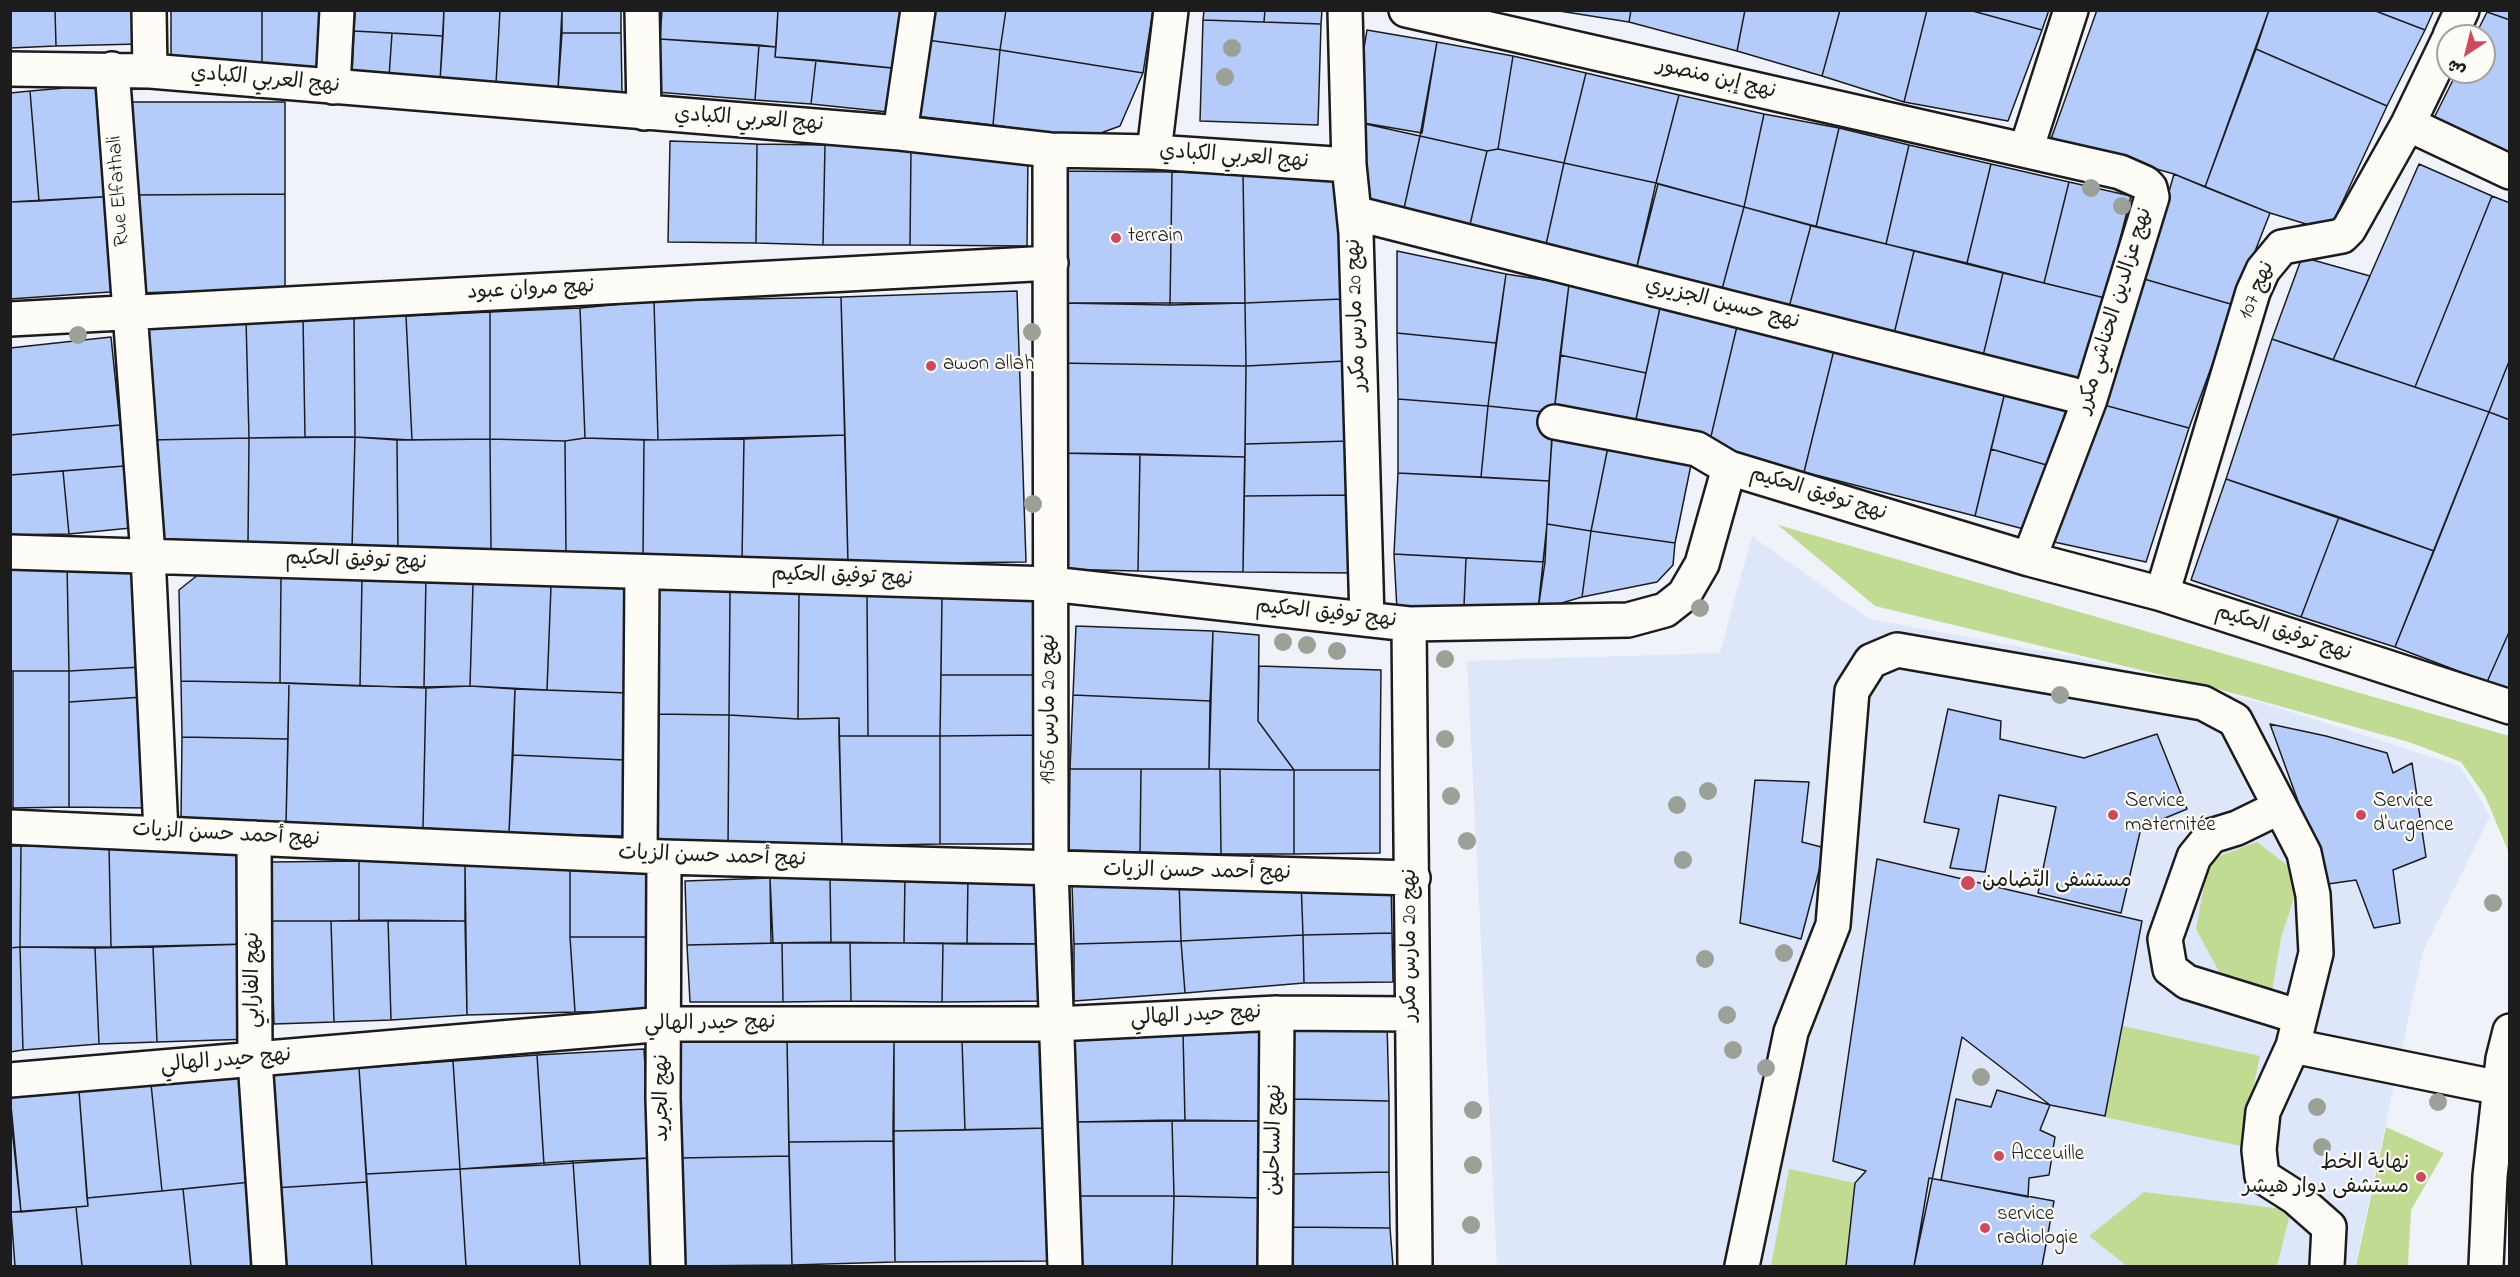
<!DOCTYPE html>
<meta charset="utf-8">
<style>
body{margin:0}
#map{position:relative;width:2520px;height:1277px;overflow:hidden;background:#eff2f8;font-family:"Indie Flower","Playpen Sans Arabic",sans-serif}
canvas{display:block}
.frame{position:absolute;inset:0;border:12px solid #1c1c1c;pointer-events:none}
.north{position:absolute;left:2436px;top:24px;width:60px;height:60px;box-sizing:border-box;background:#fdfcf7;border:2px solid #a3a29f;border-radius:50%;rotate:215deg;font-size:16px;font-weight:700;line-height:24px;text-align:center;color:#1c1c1c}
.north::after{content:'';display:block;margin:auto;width:21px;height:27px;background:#d1495b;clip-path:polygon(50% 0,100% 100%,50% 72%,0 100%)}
</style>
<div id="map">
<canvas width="2520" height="1277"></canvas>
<div class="frame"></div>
<div class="north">ش</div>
</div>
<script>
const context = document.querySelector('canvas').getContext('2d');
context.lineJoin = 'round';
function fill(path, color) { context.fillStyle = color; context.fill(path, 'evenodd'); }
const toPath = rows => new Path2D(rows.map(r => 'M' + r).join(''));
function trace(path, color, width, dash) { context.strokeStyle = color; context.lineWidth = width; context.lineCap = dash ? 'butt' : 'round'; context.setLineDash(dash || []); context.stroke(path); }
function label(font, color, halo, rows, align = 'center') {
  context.font = font + ' "Indie Flower","Playpen Sans Arabic",sans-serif'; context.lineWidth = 4.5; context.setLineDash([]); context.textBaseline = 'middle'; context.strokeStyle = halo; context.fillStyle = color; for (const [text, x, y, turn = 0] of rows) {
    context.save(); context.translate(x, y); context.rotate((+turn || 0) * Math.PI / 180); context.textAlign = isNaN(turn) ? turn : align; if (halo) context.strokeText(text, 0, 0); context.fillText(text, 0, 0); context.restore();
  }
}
fill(toPath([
 [1752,536,1869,619,2075,657,2266,704,2460,766,2490,816,2423,951,2355,1266,1497,1266,1467,661,1720,653]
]), '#dee7f9');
fill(toPath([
 [1778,525,2509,736,2509,853,2485,796,2461,762,2409,742,2207,686,1875,606],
 [2257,842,2301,876,2281,938,2272,991,2224,981,2196,929,2209,860],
 [2123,1026,2260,1056,2241,1146,2104,1117],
 [2386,1127,2444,1153,2411,1210,2408,1266,2356,1266],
 [1789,1169,1855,1183,1846,1266,1771,1266],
 [2144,1192,2291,1210,2277,1266,2127,1266,2089,1236]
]), '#c1db92');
const building = toPath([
 [10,10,55,10,56,46,10,48,10,10],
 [55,10,138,10,139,44,56,46,55,10],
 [171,10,262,10,262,70,171,70,171,10],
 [262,10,327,10,325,74,262,70,262,10],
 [355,10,444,10,443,36,354,31,355,10],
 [444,10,500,10,496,84,440,81,444,10],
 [500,10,562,10,558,89,496,84,500,10],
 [562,10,621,10,621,33,562,33,562,10],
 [662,10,778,10,776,47,660,39,662,10],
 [778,10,907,10,902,69,775,57,778,10],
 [930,10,1006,10,1000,50,927,40,930,10],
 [1006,10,1153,10,1143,73,1000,50,1006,10],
 [1204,10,1265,10,1264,22,1203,20,1204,10],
 [1265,10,1322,10,1321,24,1264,22,1265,10],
 [1553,10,1631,10,1629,22,1553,10],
 [1631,10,1745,10,1737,51,1629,22,1631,10],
 [1745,10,1840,10,1822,76,1737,51,1745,10],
 [1840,10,1927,10,1904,102,1822,76,1840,10],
 [1927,10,1969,10,2042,30,2008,121,1904,102,1927,10],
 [1969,10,2049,10,2042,30,1969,10],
 [2097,10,2269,10,2205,187,2174,174,2051,139,2097,10],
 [2269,10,2373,10,2425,30,2387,106,2256,49,2269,10],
 [2373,10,2434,10,2425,30,2373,10],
 [2488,10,2510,10,2510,20,2487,12,2488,10],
 [2487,12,2510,20,2510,156,2432,122,2457,72,2484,72,2484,36,2475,36,2487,12],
 [1203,20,1321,24,1318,125,1200,121,1203,20],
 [1367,30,1437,42,1422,133,1352,121,1367,30],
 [354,31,392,33,389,77,352,72,354,31],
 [392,33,443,36,440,81,389,77,392,33],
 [562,33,621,33,622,92,558,89,562,33],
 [660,39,759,45,755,100,656,92,660,39],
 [927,40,1000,50,993,125,915,116,927,40],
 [1437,42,1513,56,1498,149,1487,151,1420,136,1437,42],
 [759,45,776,47,775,57,816,60,811,104,755,100,759,45],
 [2256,49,2387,106,2329,231,2270,213,2205,187,2256,49],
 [1000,50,1143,73,1120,126,1087,138,993,125,1000,50],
 [1513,56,1586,73,1564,163,1498,149,1513,56],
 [816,60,902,69,898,113,811,104,816,60],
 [1586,73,1679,95,1656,183,1564,163,1586,73],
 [110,84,117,196,39,201,30,91,110,84],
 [30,91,39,201,10,202,10,93,30,91],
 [1679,95,1764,114,1744,207,1656,183,1679,95],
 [132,102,285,102,285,194,133,195,132,102],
 [1764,114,1839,128,1816,227,1744,207,1764,114],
 [1352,121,1420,136,1403,213,1364,204,1352,121],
 [1839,128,1909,145,1886,244,1816,227,1839,128],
 [1420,136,1487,151,1469,229,1403,213,1420,136],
 [670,141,757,144,756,243,668,242,670,141],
 [757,144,825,145,823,245,756,243,757,144],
 [825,145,911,148,910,245,823,245,825,145],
 [1909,145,1991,164,1967,263,1886,244,1909,145],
 [911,148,1028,151,1027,246,910,245,911,148],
 [1498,149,1564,163,1545,249,1469,229,1487,151,1498,149],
 [1564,163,1656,183,1636,270,1545,249,1564,163],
 [1991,164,2069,182,2044,283,1967,263,1991,164],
 [2419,164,2492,196,2415,387,2333,360,2419,164],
 [1063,171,1172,172,1170,305,1061,303,1063,171],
 [1335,171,1342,299,1245,303,1243,174,1335,171],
 [1172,172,1243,174,1245,303,1170,305,1172,172],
 [2174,174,2270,213,2234,305,2144,279,2174,174],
 [2069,182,2131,196,2105,298,2044,283,2069,182],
 [1658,184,1744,207,1721,293,1636,270,1658,184],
 [285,194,285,289,136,293,133,195,285,194],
 [117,196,124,291,10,299,10,202,117,196],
 [2492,196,2510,203,2510,359,2489,412,2415,387,2492,196],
 [1744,207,1811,225,1788,311,1721,293,1744,207],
 [1811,225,1914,251,1893,338,1788,311,1811,225],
 [1397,251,1506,274,1496,343,1397,333,1397,251],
 [1914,251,2003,273,1982,360,1893,338,1914,251],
 [2302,257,2370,276,2333,360,2272,339,2302,257],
 [2003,273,2105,298,2084,385,1982,360,2003,273],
 [1506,274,1569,284,1554,413,1488,406,1506,274],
 [2144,279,2234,305,2189,428,2104,405,2144,279],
 [1569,284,1661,303,1646,373,1560,355,1569,284],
 [1017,291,1026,562,848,564,841,297,1017,291],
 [841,297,845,435,658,440,654,301,841,297],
 [1342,299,1345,361,1246,366,1245,303,1342,299],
 [654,301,658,440,585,438,580,308,654,301],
 [1061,303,1245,303,1246,366,1056,363,1061,303],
 [1661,303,1738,322,1708,449,1633,433,1661,303],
 [580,308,585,438,565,441,490,439,490,312,580,308],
 [490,312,490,439,412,440,406,316,490,312],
 [354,315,406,316,412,440,355,437,354,315],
 [354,315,355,437,305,437,303,317,354,315],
 [303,317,305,437,249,438,246,319,303,317],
 [246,319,249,438,150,440,146,322,246,319],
 [1738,322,1835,346,1804,472,1708,449,1738,322],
 [1397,333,1496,343,1488,406,1398,399,1397,333],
 [111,337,120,425,10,435,10,348,111,337],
 [2272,339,2489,412,2434,551,2226,479,2272,339],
 [1835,346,2006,388,1975,516,1804,472,1835,346],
 [1560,355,1646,373,1633,433,1554,413,1560,355],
 [2510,359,2510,420,2489,412,2510,359],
 [1345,361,1349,441,1245,444,1246,366,1345,361],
 [1056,363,1246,366,1245,457,1055,453,1056,363],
 [2006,388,2068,402,2050,466,1991,449,2006,388],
 [1398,399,1488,406,1481,477,1398,473,1398,399],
 [2104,405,2189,428,2146,562,2054,542,2104,405],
 [1488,406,1554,413,1549,481,1481,477,1488,406],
 [2489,412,2510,420,2510,630,2487,682,2395,647,2489,412],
 [120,425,124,466,10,475,10,435,120,425],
 [1552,433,1609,442,1591,531,1547,524,1552,433],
 [845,435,848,564,742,560,744,439,845,435],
 [355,437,397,440,398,552,352,549,355,437],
 [355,437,352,549,248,544,249,438,355,437],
 [249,438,248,544,153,540,150,440,249,438],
 [585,438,644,440,643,557,566,556,565,441,585,438],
 [490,439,565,441,566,556,491,551,490,439],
 [490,439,491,551,398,552,397,440,490,439],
 [744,439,742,560,643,557,644,440,744,439],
 [1349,441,1352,495,1244,496,1245,444,1349,441],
 [1609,442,1693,455,1675,543,1591,531,1609,442],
 [1991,449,2050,466,2031,531,1975,516,1991,449],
 [1055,453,1140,454,1138,571,1055,569,1055,453],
 [1140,454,1245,457,1243,572,1138,571,1140,454],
 [124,466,131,528,69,534,63,471,124,466],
 [63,471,69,534,10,535,10,475,63,471],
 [1398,473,1549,481,1545,562,1394,554,1398,473],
 [2226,479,2339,517,2301,617,2191,580,2226,479],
 [1352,495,1354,573,1243,572,1244,496,1352,495],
 [2339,517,2434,551,2395,647,2301,617,2339,517],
 [1547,524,1591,531,1582,597,1538,610,1547,524],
 [1591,531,1675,543,1673,565,1657,582,1582,597,1591,531],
 [1394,554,1466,558,1464,606,1397,610,1394,554],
 [1466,558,1545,562,1538,610,1464,606,1466,558],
 [67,564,139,564,142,667,69,671,67,564],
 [67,564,69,671,10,671,10,567,67,564],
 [199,574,281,577,280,683,181,681,179,590,199,574],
 [426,575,473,584,470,686,424,687,426,575],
 [426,575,424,687,360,686,362,579,426,575],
 [281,577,362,579,360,686,280,683,281,577],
 [473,584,551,586,547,690,470,686,473,584],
 [551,586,633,589,628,693,547,690,551,586],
 [657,589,730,591,729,715,654,714,657,589],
 [730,591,799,593,798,719,729,715,730,591],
 [799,593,867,594,868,736,839,736,839,718,798,719,799,593],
 [867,594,942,596,940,736,868,736,867,594],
 [942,596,1040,597,1040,675,941,675,942,596],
 [1076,626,1213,631,1210,701,1073,695,1076,626],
 [2510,630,2510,689,2487,682,2510,630],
 [1213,631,1259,635,1258,721,1294,770,1209,769,1213,631],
 [1259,666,1381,670,1380,770,1294,770,1258,721,1259,666],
 [142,667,143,697,69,702,69,671,142,667],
 [10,671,13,671,13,808,10,808,10,671],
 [13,671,69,671,69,807,13,808,13,671],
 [941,675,1040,675,1041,735,940,736,941,675],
 [181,681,289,683,288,739,182,737,181,681],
 [289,683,426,688,423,828,286,824,289,683],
 [470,686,515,689,509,833,423,828,426,688,470,686],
 [515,689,628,693,625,760,513,755,515,689],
 [1073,695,1210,701,1209,769,1070,769,1073,695],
 [143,697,148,808,69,807,69,702,143,697],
 [1948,709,2001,721,2000,739,2084,758,2157,734,2187,809,2141,828,2121,913,2038,893,2056,807,1999,795,1985,872,1950,868,1959,829,1924,822,1948,709],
 [654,714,729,715,728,847,653,846,654,714],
 [729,715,798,719,839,718,842,846,728,847,729,715],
 [2270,724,2326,736,2387,753,2393,773,2412,763,2426,857,2393,870,2400,923,2374,928,2356,880,2328,884,2270,724],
 [1041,735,1044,844,940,844,940,736,1041,735],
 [839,736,940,736,940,844,842,846,839,736],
 [182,737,288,739,286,824,181,822,182,737],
 [513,755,625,760,623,836,509,833,513,755],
 [1070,769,1141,769,1140,852,1069,850,1070,769],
 [1141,769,1220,769,1221,854,1140,852,1141,769],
 [1220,769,1294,770,1294,854,1221,854,1220,769],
 [1294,770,1380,770,1380,853,1294,854,1294,770],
 [1755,780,1809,782,1802,842,1825,848,1801,939,1740,923,1755,780],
 [244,843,248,944,111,947,109,846,244,843],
 [10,846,21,846,20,947,10,948,10,846],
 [21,846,109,846,111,947,20,947,21,846],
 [1877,859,2142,921,2105,1116,2050,1105,1962,1037,1914,1266,1846,1266,1855,1183,1866,1171,1833,1161,1877,859],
 [359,861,465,864,465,921,359,921,359,861],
 [359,861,359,921,271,921,271,862,359,861],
 [465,864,570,869,570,937,575,1012,467,1015,465,864],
 [570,869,657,869,658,937,570,937,570,869],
 [830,877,905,877,904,943,831,942,830,877],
 [830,877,831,942,771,943,770,878,830,877],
 [905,877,968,877,967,944,904,943,905,877],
 [968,877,1046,877,1047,944,967,944,968,877],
 [770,878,773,943,687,945,685,881,770,878],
 [1391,879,1392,933,1303,935,1301,880,1391,879],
 [1179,880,1301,880,1303,935,1181,941,1179,880],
 [1179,880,1181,941,1074,944,1072,884,1179,880],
 [388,920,465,921,467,1015,391,1020,388,920],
 [388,920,391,1020,334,1022,331,921,388,920],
 [271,921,331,921,334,1022,274,1024,271,921],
 [1392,933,1393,982,1304,983,1303,935,1392,933],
 [1303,935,1304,983,1185,993,1181,941,1303,935],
 [570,937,658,937,661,1011,575,1012,570,937],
 [1181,941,1185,993,1074,1001,1074,944,1181,941],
 [782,943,850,943,851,1001,783,1002,782,943],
 [782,943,783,1002,690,1002,687,945,782,943],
 [850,943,943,943,942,1002,851,1001,850,943],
 [943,943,1047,944,1048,1001,942,1002,943,943],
 [248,944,252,1039,157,1042,153,947,248,944],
 [20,947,95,948,99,1044,23,1050,20,947],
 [20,947,23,1050,10,1052,10,948,20,947],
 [153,947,157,1042,99,1044,95,948,153,947],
 [1387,1023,1389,1101,1293,1099,1294,1026,1387,1023],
 [1263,1031,1264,1121,1185,1121,1183,1032,1263,1031],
 [1183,1032,1185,1121,1075,1122,1072,1035,1183,1032],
 [1047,1038,1050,1128,965,1130,962,1040,1047,1038],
 [787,1039,789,1156,680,1158,679,1040,787,1039],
 [787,1039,894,1041,894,1141,789,1142,787,1039],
 [962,1040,965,1130,893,1131,894,1041,962,1040],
 [644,1049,650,1158,544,1165,537,1055,644,1049],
 [537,1055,544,1165,460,1169,453,1061,537,1055],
 [453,1061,460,1169,366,1174,359,1068,453,1061],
 [359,1068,367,1182,274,1188,267,1073,359,1068],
 [240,1075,251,1182,162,1191,151,1084,240,1075],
 [151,1084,162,1191,87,1198,79,1091,151,1084],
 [1997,1090,2050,1105,2040,1130,2055,1137,2049,1175,2029,1178,2028,1197,1941,1180,1956,1099,1991,1107,1997,1090],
 [79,1091,88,1206,21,1212,10,1095,79,1091],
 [1293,1099,1389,1101,1389,1172,1293,1174,1293,1099],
 [10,1110,21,1212,10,1212,10,1110],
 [1172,1120,1174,1196,1076,1196,1075,1122,1172,1120],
 [1172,1120,1264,1121,1262,1198,1174,1196,1172,1120],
 [1050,1128,1054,1261,895,1262,893,1131,1050,1128],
 [894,1141,895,1262,792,1265,789,1142,894,1141],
 [789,1156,792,1265,682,1266,680,1158,789,1156],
 [650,1158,657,1266,580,1266,573,1161,650,1158],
 [573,1161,580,1266,466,1266,460,1169,573,1161],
 [460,1169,466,1266,372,1266,366,1174,460,1169],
 [1389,1172,1390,1228,1292,1227,1293,1174,1389,1172],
 [1929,1178,2054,1201,2042,1266,1914,1266,1929,1178],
 [251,1182,261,1266,191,1266,183,1189,251,1182],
 [367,1182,372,1266,279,1266,274,1188,367,1182],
 [183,1189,191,1266,82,1266,76,1207,88,1206,87,1198,183,1189],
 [1076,1196,1174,1196,1172,1266,1080,1266,1076,1196],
 [1174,1196,1262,1198,1262,1266,1172,1266,1174,1196],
 [76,1207,82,1266,15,1266,11,1212,76,1207],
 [11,1212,15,1266,10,1266,11,1212],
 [1292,1227,1390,1228,1393,1266,1291,1266,1292,1227]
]);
fill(building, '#b5ccfb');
trace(building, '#1c1c1c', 1.5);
const minor = toPath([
 [149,10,150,71],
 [642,10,644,113],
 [1345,10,1349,165,1356,233,1367,619],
 [1406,10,2120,172,2145,183,2150,188,2152,197,2090,399,2029,559],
 [2450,36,2462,10],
 [10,69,150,71,900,133,1050,150,1154,152,1349,165],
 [112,69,148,555,161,832],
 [333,87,337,10],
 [2408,124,2510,172],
 [900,133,918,10],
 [1050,150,1051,869,1065,1266],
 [2026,150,2071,10],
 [1154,152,1171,10],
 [1354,213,2090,399],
 [10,319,1051,263],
 [1555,422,1697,449,1729,468],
 [10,552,1051,584,1409,624,1628,620,1665,610,1684,595,1702,564,1729,468,2029,559,2162,594,2510,707],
 [2162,594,2253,292,2263,270,2282,247,2342,236,2349,229,2408,124,2448,41],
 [1409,624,1415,1266],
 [2280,807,2237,828,2211,836,2194,857,2165,939,2170,969,2187,982,2300,1017],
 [10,827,664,857,1413,878],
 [254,838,255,1060,269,1266],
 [640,856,642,572],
 [664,857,663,1098,668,1266],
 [2293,1046,2500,1088],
 [10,1080,665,1024,1056,1024,1277,1013,1411,1014],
 [1275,1266,1277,1013],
 [1742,1266,1791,1032,1833,925,1852,691,1871,661,1897,650,2203,703,2235,720,2304,853,2313,895,2316,953,2293,1046,2263,1112,2259,1150,2262,1176,2295,1197,2329,1227,2327,1266],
 [2486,1266,2490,1176,2503,1059,2510,1031]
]);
trace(minor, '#1c1c1c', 38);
trace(minor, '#fdfcf7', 33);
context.fillStyle = '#9ba196';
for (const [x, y] of [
 [1232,48],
 [1225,77],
 [2091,188],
 [2122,206],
 [1032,332],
 [78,335],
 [1033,504],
 [1700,608],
 [1283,642],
 [1307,645],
 [1337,651],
 [1445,659],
 [2060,695],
 [1445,739],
 [1708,791],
 [1451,796],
 [1677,805],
 [1467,841],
 [1683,860],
 [2493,903],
 [1784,953],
 [1705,959],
 [1727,1015],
 [1733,1050],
 [1766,1068],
 [1981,1077],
 [2438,1102],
 [2317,1107],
 [1473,1110],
 [2322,1147],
 [1473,1165],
 [1471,1225]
]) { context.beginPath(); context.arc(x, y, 9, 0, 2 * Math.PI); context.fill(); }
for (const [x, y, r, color] of [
 [1116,238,6,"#d1495b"],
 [931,366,6,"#d1495b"],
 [2113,815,6,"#d1495b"],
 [2361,815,6,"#d1495b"],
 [1968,883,8,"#d1495b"],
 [1999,1156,6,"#d1495b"],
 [2421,1177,6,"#d1495b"],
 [1985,1228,6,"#d1495b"]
]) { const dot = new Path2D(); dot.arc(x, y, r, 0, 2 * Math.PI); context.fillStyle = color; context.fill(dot); trace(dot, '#fdfcf7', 2); }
label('21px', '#1c1c1c', '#fdfcf7', [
 ["نهج إبن منصور",1716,80,13],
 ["نهج العربي الكبادي",265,81,5],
 ["نهج العربي الكبادي",749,121,4],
 ["نهج العربي الكبادي",1234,158,4],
 ["Rue Elfathali",120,191,-94],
 ["نهج مروان عبود",531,291,-3],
 ["نهج 107",2258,291,-67],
 ["نهج حسين الجزيري",1722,305,14],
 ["نهج عزالدين الحناشي مكرر",2116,311,-73],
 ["نهج 20 مارس مكرر",1358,315,-92],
 ["نهج توفيق الحكيم",1818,495,17],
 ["نهج توفيق الحكيم",356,562,2],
 ["نهج توفيق الحكيم",842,578,2],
 ["نهج توفيق الحكيم",1326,615,6],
 ["نهج توفيق الحكيم",2283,634,18],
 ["نهج 20 مارس 1956",1051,709,-90],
 ["نهج أحمد حسن الزيات",226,836,3],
 ["نهج أحمد حسن الزيات",712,858,2],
 ["نهج أحمد حسن الزيات",1197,873,1],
 ["نهج 20 مارس مكرر",1412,945,-90],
 ["نهج الفارابي",255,980,-90],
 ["نهج حيدر الهالي",1196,1017,-3],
 ["نهج حيدر الهالي",710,1025,-1],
 ["نهج حيدر الهالي",226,1062,-5],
 ["نهج الجريد",664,1098,-90],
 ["نهج الساحلين",1276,1140,-89]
]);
label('21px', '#1c1c1c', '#fdfcf7', [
 ["terrain",1128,238],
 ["awon allah",943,366],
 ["Service",2125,803],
 ["maternitée",2125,827],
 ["Service",2373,803],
 ["d'urgence",2373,827],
 ["مستشفى التّضامن",1982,883],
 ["Acceuille",2011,1156],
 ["نهاية الخط",2409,1165,"right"],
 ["مستشفى دوار هيشر",2409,1189,"right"],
 ["service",1997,1216],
 ["radiologie",1997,1240]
], 'left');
</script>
